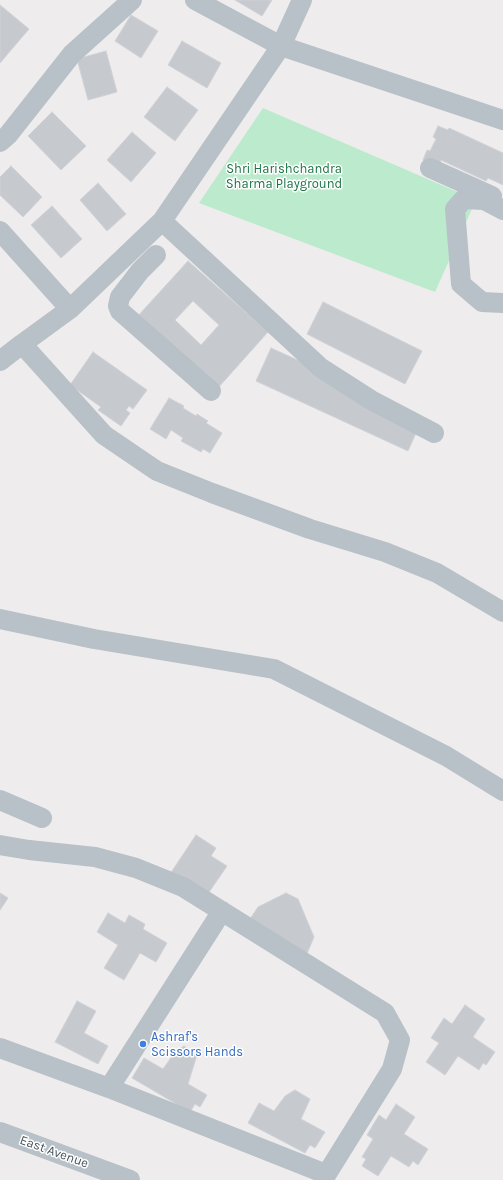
<!DOCTYPE html>
<style>
body{margin:0}
canvas{display:block;background:#eeecec}
</style>
<canvas width="503" height="1180"></canvas>
<script>
const context = document.querySelector('canvas').getContext('2d');
context.lineJoin = 'round';
function fill(path, color) { context.fillStyle = color; context.fill(path, 'evenodd'); }
const toPath = rows => new Path2D(rows.map(r => 'M' + r).join(''));
function trace(path, color, width, dash) { context.strokeStyle = color; context.lineWidth = width; context.lineCap = dash ? 'butt' : 'round'; context.setLineDash(dash || []); context.stroke(path); }
function label(font, color, halo, rows, align = 'center') {
  context.font = font + ' Karla,sans-serif'; context.lineWidth = 3; context.setLineDash([]); context.textBaseline = 'middle'; context.strokeStyle = halo; context.fillStyle = color; for (const [text, x, y, turn = 0] of rows) {
    context.save(); context.translate(x, y); context.rotate((+turn || 0) * Math.PI / 180); context.textAlign = isNaN(turn) ? turn : align; if (halo) context.strokeText(text, 0, 0); context.fillText(text, 0, 0); context.restore();
  }
}
fill(toPath([
 [263,108,476,200,435,292,199,203]
]), '#bceacc');
const building = toPath([
 [235,0,272,0,262,16,235,0],
 [0,5,29,29,0,63,0,5],
 [131,15,158,31,141,58,115,41,131,15],
 [182,41,221,63,207,88,168,65,182,41],
 [106,51,117,92,88,100,77,59,106,51],
 [167,87,198,110,175,141,144,117,167,87],
 [52,112,86,146,61,170,28,136,52,112],
 [438,126,448,130,449,128,503,153,503,185,488,178,486,181,441,160,439,167,423,160,427,150,430,151,436,139,433,137,438,126],
 [132,132,156,153,131,182,107,160,132,132],
 [11,166,42,197,23,217,0,195,0,177,11,166],
 [98,183,126,214,107,231,80,200,98,183],
 [52,206,82,239,61,258,31,225,52,206],
 [188,261,268,332,217,389,137,317,188,261],
 [193,301,219,325,201,345,175,320,193,301],
 [323,302,422,351,405,384,307,334,323,302],
 [271,348,423,417,408,451,256,381,271,348],
 [93,352,147,390,133,409,129,406,126,410,130,413,121,426,98,410,101,407,70,385,93,352],
 [169,398,184,406,183,408,196,416,197,414,208,421,206,423,222,433,210,453,203,449,201,452,181,441,183,438,171,430,166,439,150,429,169,398],
 [196,835,216,848,211,856,227,866,205,898,170,874,196,835],
 [0,893,8,898,0,910,0,893],
 [286,893,298,899,314,937,306,956,246,925,258,907,286,893],
 [108,913,125,923,129,915,145,924,143,929,167,943,156,962,140,953,124,980,104,968,118,945,97,932,108,913],
 [77,1001,96,1011,84,1033,108,1046,98,1064,55,1042,77,1001],
 [465,1005,485,1019,473,1037,495,1052,486,1065,483,1063,479,1070,458,1056,445,1075,426,1062,439,1043,431,1038,444,1018,452,1024,465,1005],
 [184,1046,197,1055,188,1084,207,1095,200,1107,195,1104,190,1112,132,1078,144,1058,163,1069,175,1052,184,1046],
 [295,1090,310,1099,301,1119,325,1132,315,1148,310,1145,305,1153,248,1123,259,1103,274,1111,285,1096,295,1090],
 [396,1104,415,1117,404,1134,428,1149,418,1165,413,1161,409,1167,391,1156,378,1176,362,1166,366,1159,362,1157,373,1139,367,1135,379,1115,386,1120,396,1104]
]);
fill(building, '#c6c9ce');
trace(building, '#d0d2d7', 1);
trace(toPath([
 [195,0,281,46,503,120],
 [0,142,8,135,72,54,132,0],
 [430,168,492,196],
 [503,210,484,200,464,199,455,209,461,284,482,302,503,303],
 [162,221,321,368,371,400,434,433],
 [0,231,70,309],
 [156,255,140,271,120,297,118,306,120,311,211,391],
 [22,344,104,435,157,471,212,493,310,529,385,552,437,573,503,612],
 [0,361,22,344,70,309,162,221,281,46,302,0],
 [0,619,94,639,274,669,446,756,503,791],
 [0,800,42,818],
 [0,845,29,850,95,857,136,868,183,887,385,1013,400,1040,392,1069,323,1180],
 [0,1048,109,1088,326,1174],
 [109,1088,222,911],
 [0,1132,130,1180]
]), '#b8c1c8', 20);
for (const [x, y, r, color] of [
 [143,1044,4,"#3f7fe0"]
]) { const dot = new Path2D(); dot.arc(x, y, r, 0, 2 * Math.PI); context.fillStyle = color; context.fill(dot); trace(dot, '#fff', 1.5); }
label('13px', '#1c7345', '#fff', [
 ["Shri Harishchandra",284,169],
 ["Sharma Playground",284,184]
]);
label('13px', '#366cbe', '#fff', [
 ["Ashraf's",151,1037],
 ["Scissors Hands",151,1052]
], 'left');
label('13px', '#455058', '#fff', [
 ["East Avenue",54,1152,20]
]);
</script>
